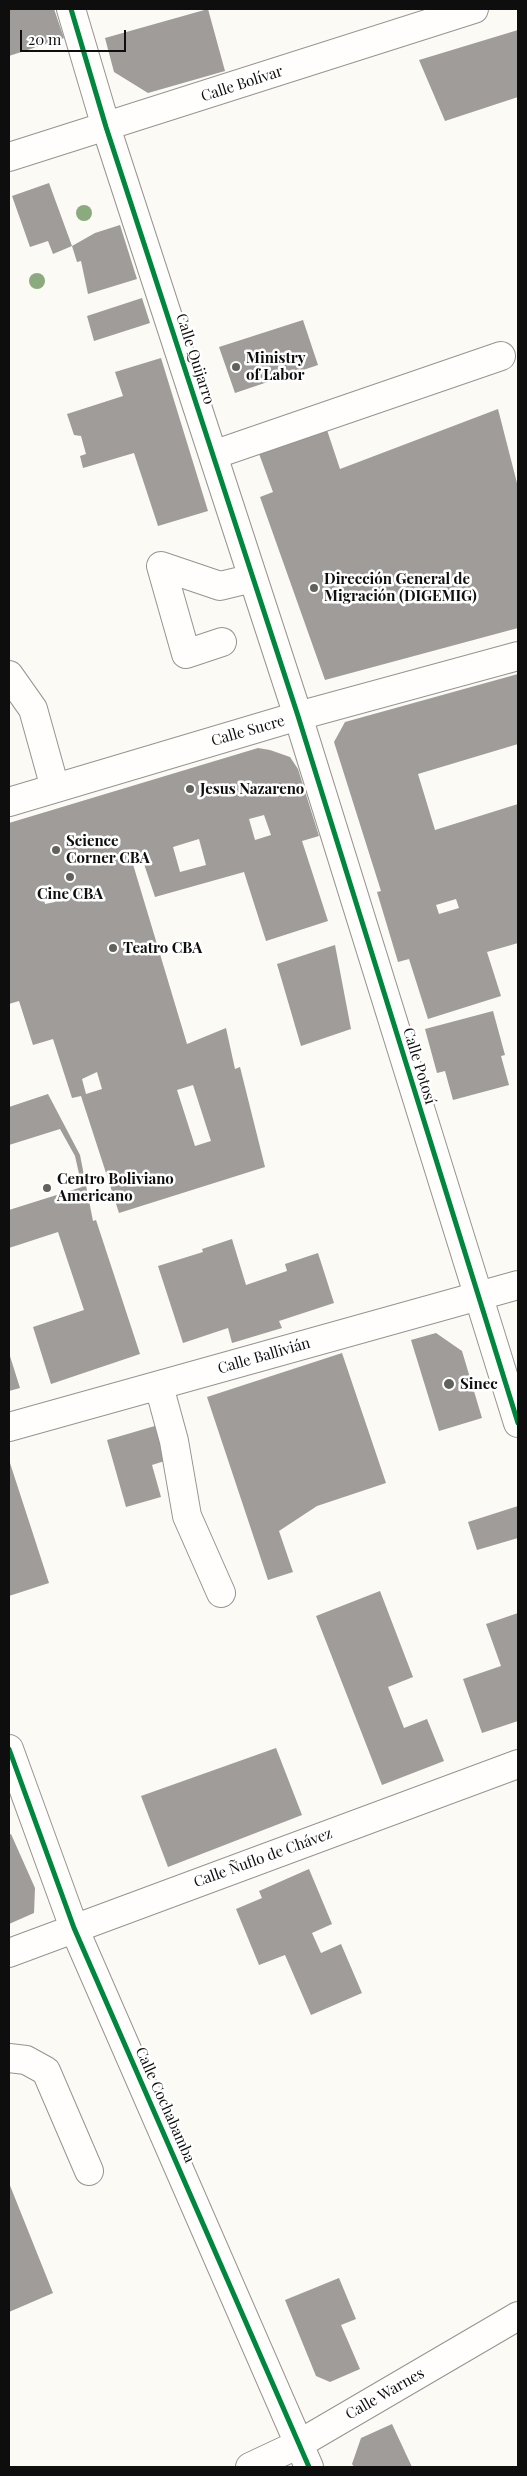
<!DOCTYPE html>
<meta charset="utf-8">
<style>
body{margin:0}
#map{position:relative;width:527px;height:2476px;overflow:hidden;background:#fcfaf4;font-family:"Playfair Display",serif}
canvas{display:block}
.frame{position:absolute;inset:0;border:10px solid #0e0e0e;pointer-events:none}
.scale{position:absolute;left:20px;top:30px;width:106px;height:22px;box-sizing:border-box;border:2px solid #0e0e0e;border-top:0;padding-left:6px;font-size:15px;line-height:18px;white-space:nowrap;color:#0e0e0e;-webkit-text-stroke:4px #fff;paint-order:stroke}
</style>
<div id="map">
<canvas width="527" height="2476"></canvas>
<div class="frame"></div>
<div class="scale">20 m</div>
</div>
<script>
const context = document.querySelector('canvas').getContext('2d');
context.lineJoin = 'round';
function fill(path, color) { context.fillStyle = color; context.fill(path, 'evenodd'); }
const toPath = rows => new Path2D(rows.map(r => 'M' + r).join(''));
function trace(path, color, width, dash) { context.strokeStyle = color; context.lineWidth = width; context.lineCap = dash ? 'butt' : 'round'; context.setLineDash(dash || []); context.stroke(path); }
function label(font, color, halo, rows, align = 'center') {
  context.font = font + ' "Playfair Display",serif'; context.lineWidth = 5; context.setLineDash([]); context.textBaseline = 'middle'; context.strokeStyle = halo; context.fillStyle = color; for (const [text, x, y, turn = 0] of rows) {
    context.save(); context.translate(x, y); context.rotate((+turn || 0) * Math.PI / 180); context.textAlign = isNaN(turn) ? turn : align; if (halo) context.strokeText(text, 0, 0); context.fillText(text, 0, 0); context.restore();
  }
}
fill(toPath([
 [9,9,54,9,64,38,9,56],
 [208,9,225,71,148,93,114,72,105,38],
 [518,30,518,97,445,121,419,60],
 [49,183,72,246,53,254,48,241,30,247,12,196],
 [120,225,137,279,88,294,81,261,77,262,72,246,95,233],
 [142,298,150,323,94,341,87,316],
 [303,320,318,365,235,393,219,347],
 [161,358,208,511,158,526,134,453,83,468,80,456,86,454,81,436,74,435,67,414,123,396,115,372],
 [498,409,518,487,518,628,325,680,260,497,273,492,258,451,326,427,340,469],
 [518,674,518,744,418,774,435,830,518,804,518,943,487,952,501,996,428,1019,409,959,398,962,377,892,381,891,334,742,345,722],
 [456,899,459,908,439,914,436,905],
 [258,748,270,750,290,757,298,769,319,836,302,841,328,921,266,941,244,872,155,897,142,858,132,861,187,1044,226,1028,235,1069,240,1067,265,1167,119,1213,81,1096,72,1098,53,1039,33,1045,19,1001,9,1004,9,823],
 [264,815,271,835,255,840,249,819],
 [199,839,206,865,180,872,173,847],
 [50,886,55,902,45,904,41,888],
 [97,1072,102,1089,86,1094,82,1079],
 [193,1085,211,1141,195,1146,177,1090],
 [335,945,351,1029,301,1046,277,964],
 [493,1011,505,1055,501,1056,509,1085,453,1100,445,1071,437,1073,425,1029],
 [48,1094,80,1155,93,1221,96,1220,140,1354,51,1384,33,1327,84,1310,58,1232,9,1248,9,1210,82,1187,75,1156,60,1129,9,1145,9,1107],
 [232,1239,246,1285,287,1271,285,1264,318,1253,334,1303,279,1321,282,1328,232,1343,228,1328,183,1343,158,1266,203,1252,202,1249],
 [436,1333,462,1351,482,1418,439,1431,411,1340],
 [9,1353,20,1388,9,1391],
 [342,1353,386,1483,317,1506,279,1531,293,1572,268,1580,207,1397],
 [165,1423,174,1458,152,1465,161,1497,126,1507,107,1440],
 [9,1460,49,1583,9,1596],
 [518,1506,518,1538,477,1550,468,1522],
 [380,1591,413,1677,388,1687,404,1728,427,1719,444,1761,382,1785,316,1616],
 [518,1613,518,1721,482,1733,463,1679,501,1666,486,1624],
 [276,1748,302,1815,168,1867,141,1796],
 [11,1834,35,1888,34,1913,9,1924,9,1835],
 [309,1869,332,1924,312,1933,321,1953,341,1944,362,1993,311,2015,285,1955,259,1965,236,1909,262,1898,259,1891],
 [9,2183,53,2293,9,2312],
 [339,2278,356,2319,341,2325,360,2369,330,2382,316,2376,285,2300],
 [392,2424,412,2467,354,2467,352,2464,361,2438]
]), '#9f9c99');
const minor = toPath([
 [71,9,106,127,298,716,518,1423],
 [9,157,474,9],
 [213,455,501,356],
 [222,642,186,654,161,566,220,586,253,578],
 [9,675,33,709,55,788],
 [9,802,298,716,518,656],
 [159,1386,174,1441,187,1516,221,1593],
 [9,1427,518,1285],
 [9,1749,74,1928,309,2467],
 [9,1953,518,1764],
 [9,2058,26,2060,46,2071,89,2171],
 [250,2467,299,2444,518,2316]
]);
trace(minor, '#959492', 30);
trace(minor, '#fffefd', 28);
trace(toPath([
 [71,9,106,127,298,716,518,1423],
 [9,1749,74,1928,309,2467]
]), '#00873e', 5);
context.fillStyle = '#8baa7e';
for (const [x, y] of [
 [84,213],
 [37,281]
]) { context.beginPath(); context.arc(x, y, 8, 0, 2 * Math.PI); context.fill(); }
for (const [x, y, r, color] of [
 [236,367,5,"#61615e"],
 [314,588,5,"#61615e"],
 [190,789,5,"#61615e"],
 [56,850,5,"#61615e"],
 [70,877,5,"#61615e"],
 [113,948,5,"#61615e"],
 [47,1188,5,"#61615e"],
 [449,1384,6,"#61615e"]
]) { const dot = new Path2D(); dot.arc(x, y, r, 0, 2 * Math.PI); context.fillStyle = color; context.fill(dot); trace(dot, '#fff', 2); }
label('15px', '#0e0e0e', '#fff', [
 ["Calle Bolívar",242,84,-18],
 ["Calle Quijarro",195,359,72],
 ["Calle Sucre",248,731,-16],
 ["Calle Potosí",419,1066,73],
 ["Calle Ballivián",264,1356,-16],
 ["Calle Ñuflo de Chávez",263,1858,-20],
 ["Calle Cochabamba",165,2105,66],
 ["Calle Warnes",385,2394,-30]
]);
label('bold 15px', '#0e0e0e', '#fff', [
 ["Ministry",246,358],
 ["of Labor",246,375],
 ["Dirección General de",324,579],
 ["Migración (DIGEMIG)",324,596],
 ["Jesus Nazareno",200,789],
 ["Science",66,841],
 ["Corner CBA",66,858],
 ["Cine CBA",70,894,"center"],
 ["Teatro CBA",123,948],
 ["Centro Boliviano",57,1179],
 ["Americano",57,1196],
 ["Sinec",460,1384]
], 'left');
</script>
